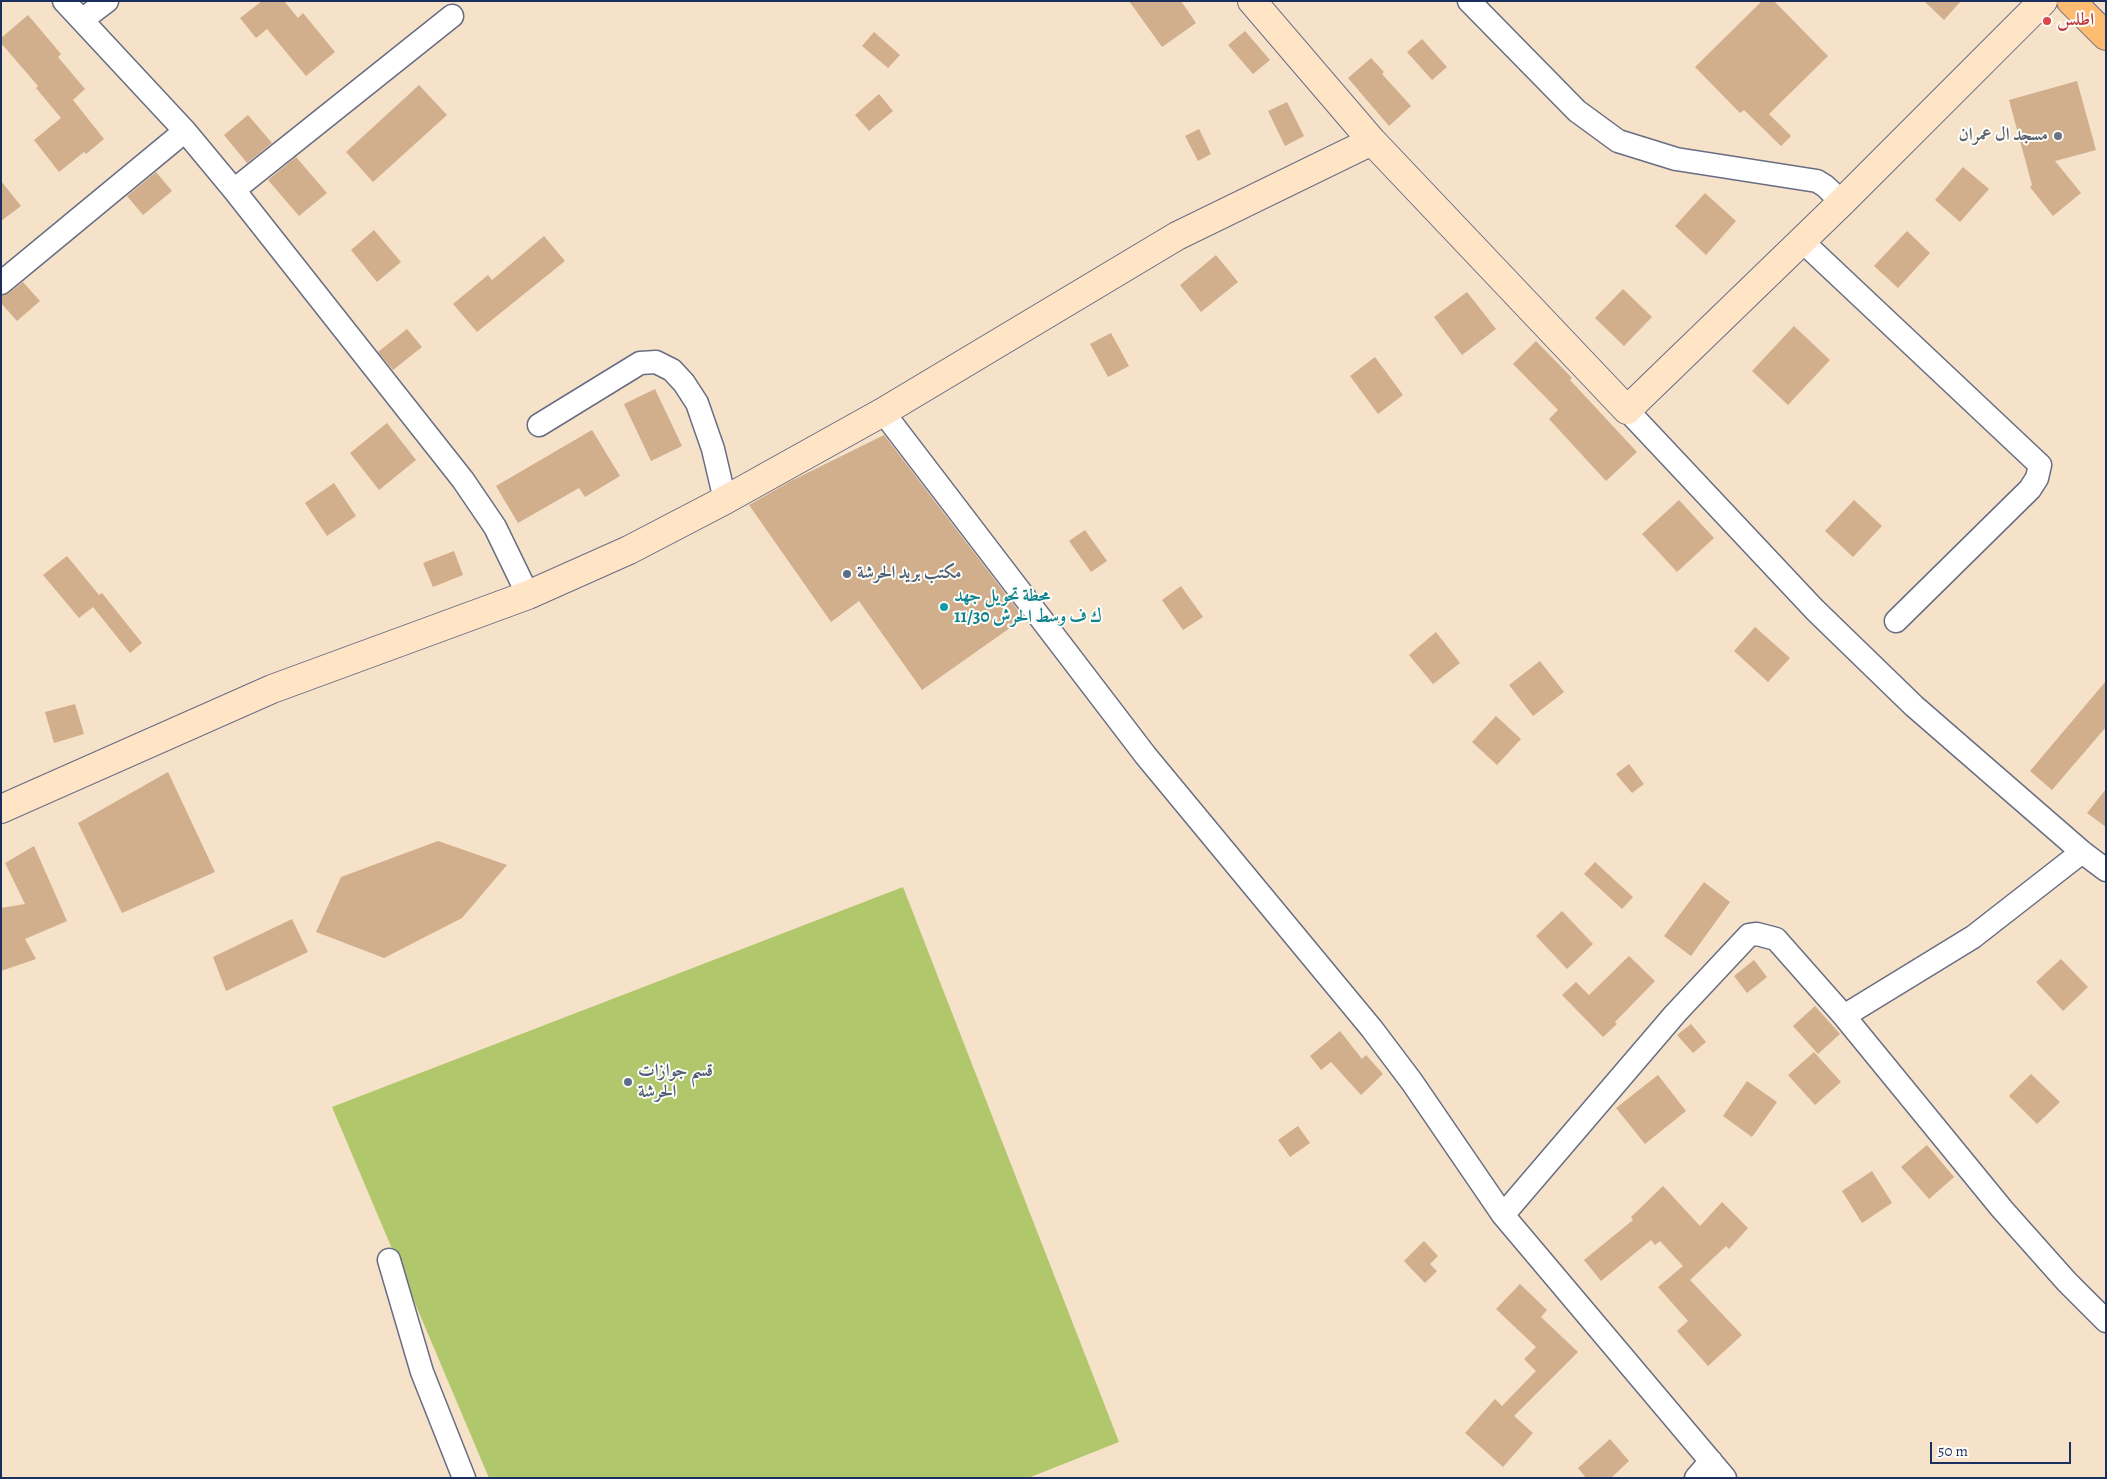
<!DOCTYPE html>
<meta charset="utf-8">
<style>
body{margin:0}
#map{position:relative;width:2107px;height:1479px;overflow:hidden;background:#f6e1c9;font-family:Alegreya,serif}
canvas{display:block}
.frame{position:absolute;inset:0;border:2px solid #1b2f5e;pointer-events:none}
.scale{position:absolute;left:1930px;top:1442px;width:141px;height:22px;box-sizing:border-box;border:2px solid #1b2f5e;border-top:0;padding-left:6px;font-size:15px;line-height:18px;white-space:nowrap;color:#1b2f5e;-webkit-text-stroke:4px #fdfcf7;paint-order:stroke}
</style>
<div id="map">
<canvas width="2107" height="1479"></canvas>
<div class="frame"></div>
<div class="scale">50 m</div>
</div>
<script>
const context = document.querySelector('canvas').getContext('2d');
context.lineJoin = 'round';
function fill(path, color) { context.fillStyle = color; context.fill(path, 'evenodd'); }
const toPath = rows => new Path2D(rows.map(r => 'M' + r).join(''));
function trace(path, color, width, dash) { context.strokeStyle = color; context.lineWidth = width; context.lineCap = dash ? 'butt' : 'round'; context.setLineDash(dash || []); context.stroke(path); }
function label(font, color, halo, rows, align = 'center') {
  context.font = font + ' Alegreya,Amiri,serif'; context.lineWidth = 4; context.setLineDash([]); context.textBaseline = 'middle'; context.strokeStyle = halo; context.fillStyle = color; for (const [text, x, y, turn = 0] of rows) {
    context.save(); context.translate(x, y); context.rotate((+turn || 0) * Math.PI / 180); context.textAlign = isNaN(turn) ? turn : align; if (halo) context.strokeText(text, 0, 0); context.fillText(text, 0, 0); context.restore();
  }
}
fill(toPath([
 [903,887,1119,1442,1028,1478,489,1478,332,1107]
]), '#b0c76b');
fill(toPath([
 [262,1,284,1,298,18,303,13,335,52,306,76,267,29,256,38,240,18],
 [1129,1,1181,1,1196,23,1162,47],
 [1762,1,1774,1,1828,56,1769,114,1791,136,1781,146,1744,110,1740,113,1695,67],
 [1924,1,1961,1,1944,20],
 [28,15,61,54,58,57,85,89,73,100,104,139,86,154,84,152,59,172,34,140,61,118,36,88,38,86,1,43,1,38],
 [1245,31,1270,60,1253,74,1228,45],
 [874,32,900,55,888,68,862,46],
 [1422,39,1447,67,1432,80,1407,52],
 [1371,58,1384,72,1382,74,1411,106,1389,126,1348,78],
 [2077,81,2096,150,2055,161,2081,193,2053,216,2030,187,2032,185,2009,100],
 [419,85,447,115,373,182,346,152],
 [879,94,893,111,869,131,855,115],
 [1287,102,1304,136,1285,146,1268,111],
 [248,115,272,143,247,163,224,135],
 [1199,129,1211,154,1198,161,1185,136],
 [296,157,327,193,299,216,268,180],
 [1963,167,1989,189,1960,222,1935,200],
 [156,172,172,191,143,215,127,196],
 [1,181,21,206,1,221],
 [1705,193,1736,221,1706,255,1675,226],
 [374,230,401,262,377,282,351,250],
 [1907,231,1930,253,1898,288,1874,266],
 [544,236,565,261,477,332,453,304,488,275,492,280],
 [1216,255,1238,282,1201,312,1180,285],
 [23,282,40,301,17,321,1,303,1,296,9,293],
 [1623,289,1652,317,1624,346,1595,318],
 [1467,292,1496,329,1462,355,1434,317],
 [1794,326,1830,360,1788,405,1752,371],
 [407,329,422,347,393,370,378,352],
 [1111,333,1129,366,1108,377,1090,344],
 [1536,341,1572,378,1570,380,1637,452,1606,481,1549,419,1558,410,1513,364],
 [1375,357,1403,395,1378,414,1350,376],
 [655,389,682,446,651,461,624,404],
 [387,423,416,460,379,490,350,453],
 [592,430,620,476,585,497,579,488,518,523,496,486],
 [884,435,1024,618,922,690,859,601,831,622,749,505,791,481],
 [334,483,356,516,327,536,305,503],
 [1679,500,1714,538,1677,572,1642,534],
 [1854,500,1882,526,1853,557,1825,531],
 [1085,530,1107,561,1091,572,1069,541],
 [454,551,463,575,433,587,423,563],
 [67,556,99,595,102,593,142,643,130,653,93,607,79,618,43,575],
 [1181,586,1203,617,1183,630,1162,600],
 [1755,627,1790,658,1768,682,1734,651],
 [1436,632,1460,663,1433,684,1409,655],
 [1540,661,1564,692,1533,716,1509,685],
 [2106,681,2106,727,2052,790,2030,771],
 [75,704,84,734,54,743,45,712],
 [1496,716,1521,739,1497,765,1472,742],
 [1629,764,1644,784,1632,793,1616,774],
 [168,772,215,872,122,913,78,823],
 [2106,789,2106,827,2087,813],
 [438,841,507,865,462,918,384,958,316,932,341,877],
 [34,846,67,921,25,939,36,959,1,971,1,908,25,904,5,863],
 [1595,862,1633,897,1622,909,1584,874],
 [1704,882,1730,902,1691,956,1664,936],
 [1562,911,1593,944,1567,969,1536,936],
 [292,919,308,952,226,991,213,957],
 [1629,956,1655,981,1615,1022,1617,1024,1603,1037,1562,995,1576,982,1589,995],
 [2061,959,2088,987,2063,1011,2036,982],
 [1754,960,1767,977,1747,993,1734,976],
 [1815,1006,1840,1034,1818,1054,1793,1026],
 [1691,1024,1706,1042,1693,1053,1677,1035],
 [1340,1031,1362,1059,1366,1055,1383,1074,1361,1095,1331,1062,1321,1070,1310,1056],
 [1814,1052,1841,1082,1815,1105,1788,1075],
 [2031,1074,2060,1102,2037,1124,2009,1096],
 [1658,1075,1686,1111,1645,1144,1616,1108],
 [1747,1081,1777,1102,1752,1137,1723,1116],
 [1298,1126,1310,1143,1290,1157,1278,1140],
 [1927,1145,1954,1177,1929,1199,1901,1167],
 [1872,1171,1892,1203,1862,1223,1842,1191],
 [1663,1186,1700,1226,1722,1202,1748,1228,1729,1249,1726,1246,1690,1280,1742,1335,1708,1366,1677,1331,1688,1321,1658,1287,1683,1266,1660,1241,1655,1245,1651,1240,1601,1281,1584,1260,1633,1220,1631,1217],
 [1424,1241,1438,1256,1430,1264,1437,1271,1425,1283,1404,1261],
 [1520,1284,1547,1310,1541,1317,1578,1352,1514,1416,1533,1433,1503,1467,1465,1433,1495,1399,1502,1406,1536,1371,1524,1359,1536,1347,1496,1309],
 [1610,1439,1629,1461,1611,1478,1586,1478,1578,1468]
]), '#d1af8c');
const street = toPath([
 [64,1,185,131,234,190,463,480,495,527,528,595],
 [1469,1,1577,111,1618,141,1676,159,1817,181,1825,186,1842,202],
 [82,20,107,1],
 [234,190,452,16],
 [1802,241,2040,465,2037,478,2030,489,1896,621],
 [1,283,185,131],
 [1627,410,1815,610,1914,706,2082,852,2106,870],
 [883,412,1146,756,1372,1029,1412,1082,1503,1215,1725,1478],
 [539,425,640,363,656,362,672,370,684,383,697,403,713,449,725,500],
 [2082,852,1973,937,1844,1016,2002,1209,2067,1282,2106,1321],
 [1503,1215,1675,1014,1749,935,1757,934,1776,939,1844,1016],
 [389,1260,422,1372,464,1478],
 [1696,1478,1711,1461]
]);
const secondary = toPath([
 [1252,1,1372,141,1627,410,1842,202,2043,1],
 [1,809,272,689,528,595,629,550,725,500,883,412,1177,236,1372,141]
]);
const highway = toPath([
 [2071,1,2106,36]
]);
trace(street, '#686d83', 25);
trace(secondary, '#686d83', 30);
trace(highway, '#686d83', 30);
trace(street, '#fff', 22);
trace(secondary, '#ffe4c6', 28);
trace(highway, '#febc70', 28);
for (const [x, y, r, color] of [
 [2047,21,5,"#e0444e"],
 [2058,136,5,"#6b7280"],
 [847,574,5,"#5c6f8a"],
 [944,607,5,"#0f9aa8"],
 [628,1082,5,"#5c6f8a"]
]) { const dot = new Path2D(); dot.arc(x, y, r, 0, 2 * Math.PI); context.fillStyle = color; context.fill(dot); trace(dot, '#fdfcf7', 2); }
label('bold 18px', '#be3a42', '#fdfcf7', [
 ["اطلس",2057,21]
], 'left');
label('bold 18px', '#5b616d', '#fdfcf7', [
 ["مسجد ال عمران",2048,136]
], 'right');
label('bold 18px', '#4e5e75', '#fdfcf7', [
 ["مكتب بريد الحرشة",857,574],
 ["قسم جوازات",638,1072],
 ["الحرشة",638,1093]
], 'left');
label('bold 18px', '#0d838f', '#fdfcf7', [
 ["محطة تحويل جهد",954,597],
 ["11/30 ك ف وسط الحرش",954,618]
], 'left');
</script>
